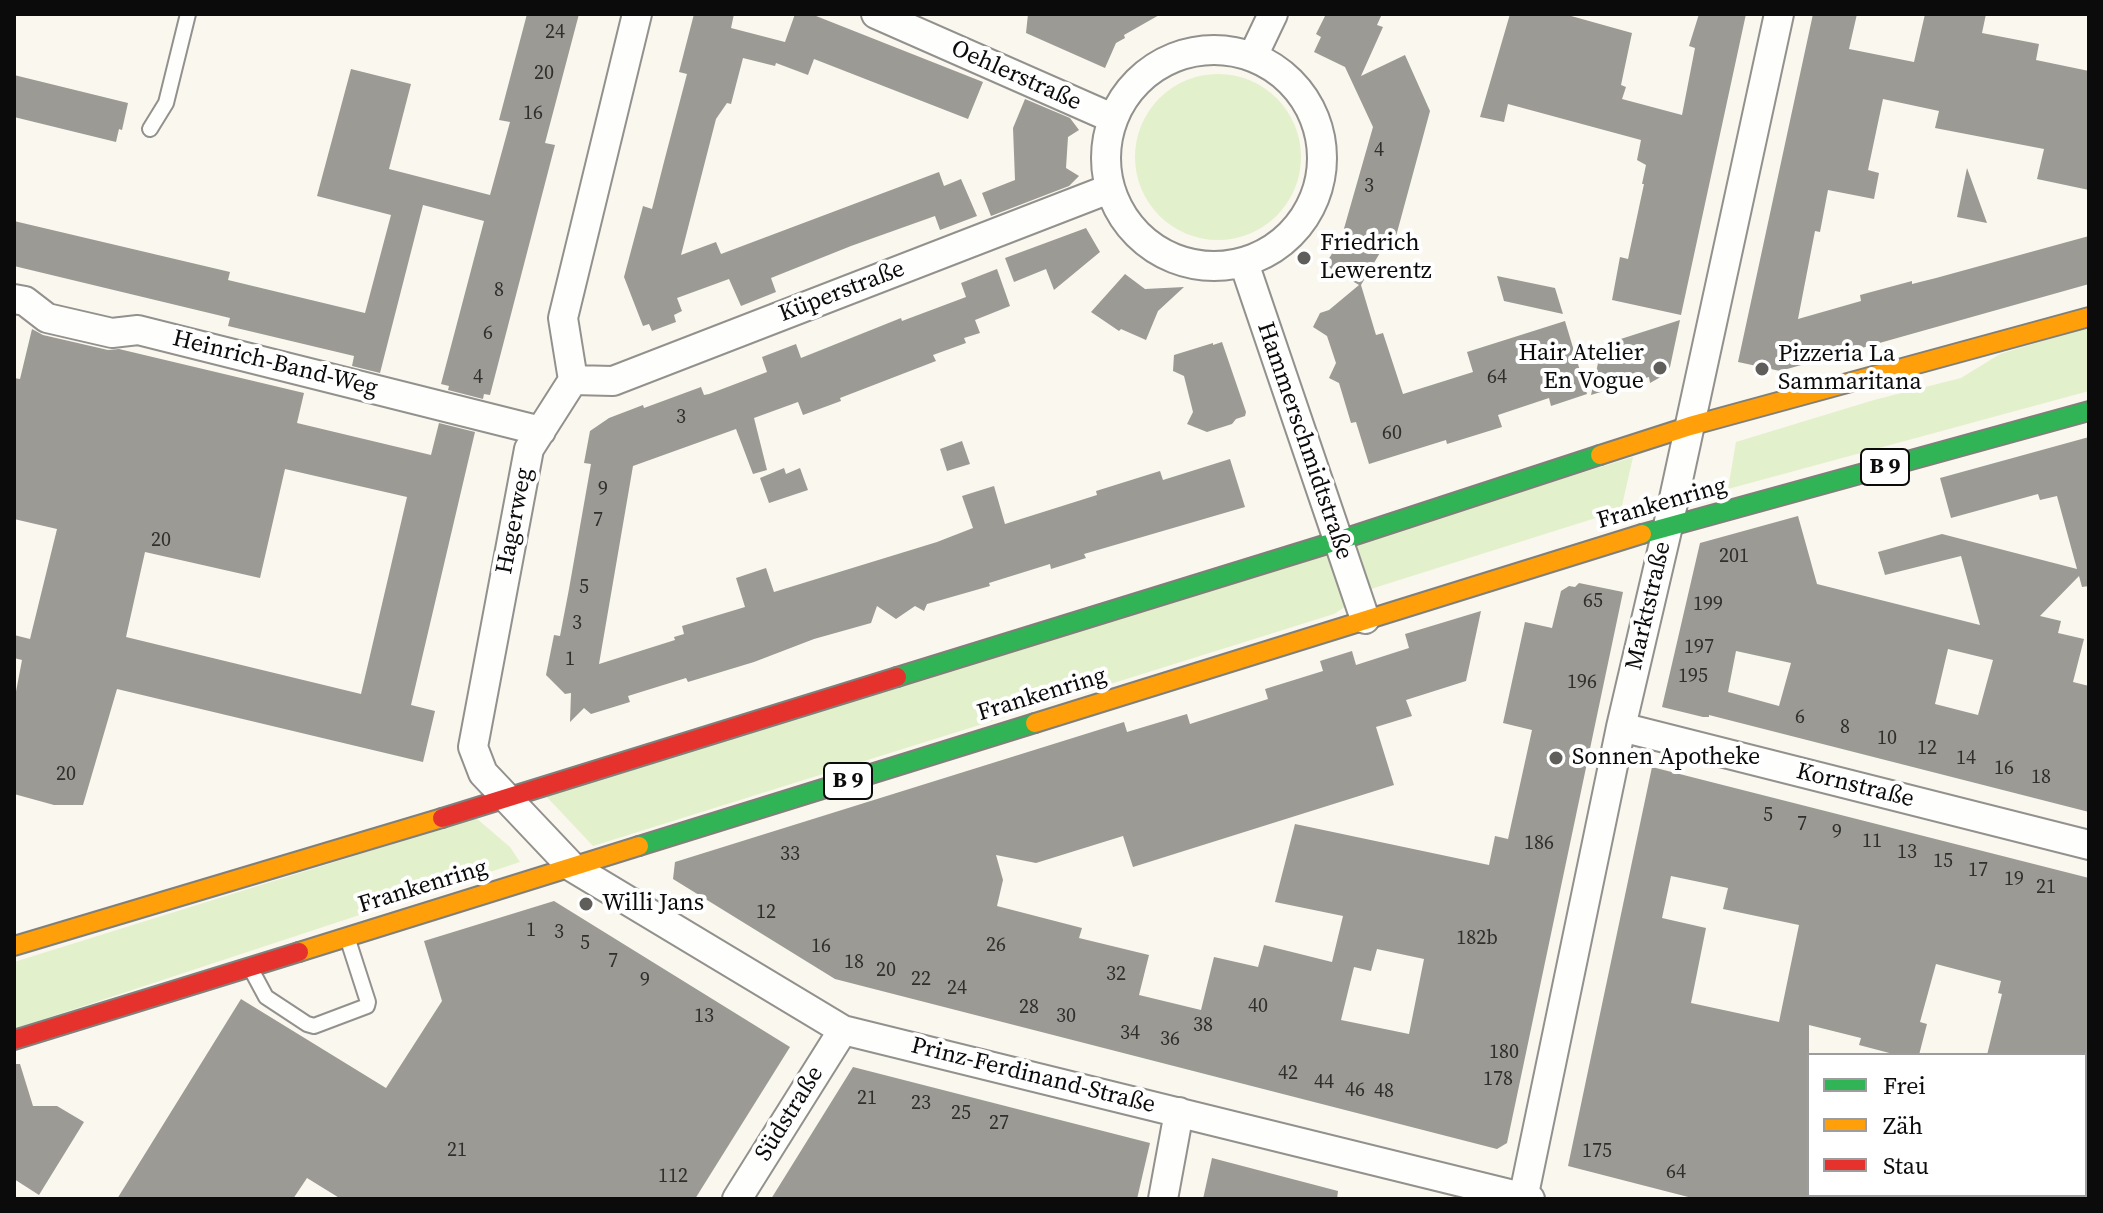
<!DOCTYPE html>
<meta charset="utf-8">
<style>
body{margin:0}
#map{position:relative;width:2103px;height:1213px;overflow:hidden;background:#faf7ee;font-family:"Source Serif 4",serif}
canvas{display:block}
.frame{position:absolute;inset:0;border:16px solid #0b0b0b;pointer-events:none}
.legend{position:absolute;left:1807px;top:1053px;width:280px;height:144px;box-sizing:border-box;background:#fff;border:2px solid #9d9d9d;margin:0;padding:10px 14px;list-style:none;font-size:24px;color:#0b0b0b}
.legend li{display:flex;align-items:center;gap:16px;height:40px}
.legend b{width:40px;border:2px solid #9d9d9d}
</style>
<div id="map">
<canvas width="2103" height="1213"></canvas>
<div class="frame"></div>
<ul class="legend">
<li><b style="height:10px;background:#30b455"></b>Frei</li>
<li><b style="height:10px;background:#ff9f0a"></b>Zäh</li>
<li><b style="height:10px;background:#e5322d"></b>Stau</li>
</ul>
</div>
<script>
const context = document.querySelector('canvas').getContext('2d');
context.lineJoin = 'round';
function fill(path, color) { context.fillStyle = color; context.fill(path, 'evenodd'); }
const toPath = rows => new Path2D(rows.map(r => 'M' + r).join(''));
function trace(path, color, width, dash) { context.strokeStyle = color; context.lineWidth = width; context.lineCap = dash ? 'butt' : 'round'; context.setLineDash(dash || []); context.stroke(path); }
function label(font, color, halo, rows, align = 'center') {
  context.font = font + ' "Source Serif 4",serif'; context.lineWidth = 8; context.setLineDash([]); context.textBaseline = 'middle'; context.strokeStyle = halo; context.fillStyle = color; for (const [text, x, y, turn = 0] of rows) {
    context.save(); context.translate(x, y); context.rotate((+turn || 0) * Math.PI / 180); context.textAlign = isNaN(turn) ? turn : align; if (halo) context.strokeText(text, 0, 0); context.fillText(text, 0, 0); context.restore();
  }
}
fill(toPath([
 '1135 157a83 83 0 1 1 166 0a83 83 0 1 1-166 0Z',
 [2089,327,2089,391,1728,489,1736,442,1874,400,1961,378,2000,354],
 [1633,457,1621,510,1374,588,1334,614,593,846,545,795],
 [476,818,510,847,520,862,14,1029,14,962]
]), '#e3f0cc');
fill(toPath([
 [527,14,579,14,545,143,555,145,490,395,484,394,483,399,448,390,449,386,441,384,484,221,423,205,380,373,352,366,354,356,228,326,230,318,14,266,14,221,230,272,228,280,365,313,391,215,317,196,351,69,411,84,389,169,490,195,510,122,499,120],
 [694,14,734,14,731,28,785,42,795,14,811,14,983,82,968,119,814,59,808,75,776,63,775,66,743,58,731,104,727,103,716,119,681,255,716,242,721,254,939,172,944,186,961,179,977,216,940,230,935,216,851,246,771,278,776,292,741,306,729,279,677,298,682,311,674,315,676,322,652,331,649,324,643,326,624,277,643,206,652,209,665,158,687,74,679,72],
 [1028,14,1161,14,1124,35,1125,38,1116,43,1105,68,1026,33],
 [1326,14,1382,14,1377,25,1383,27,1361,76,1405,55,1430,111,1392,251,1385,249,1384,253,1381,251,1361,285,1376,335,1383,333,1403,394,1473,372,1467,352,1565,321,1587,394,1551,406,1549,398,1498,415,1502,427,1447,444,1446,440,1369,464,1356,422,1351,423,1339,383,1329,378,1336,363,1327,336,1313,327,1320,313,1329,310,1359,285,1325,265,1341,239,1373,127,1345,67,1314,52,1321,37,1316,34],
 [1510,14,1564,14,1632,33,1621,85,1626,87,1622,99,1682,115,1695,48,1689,46,1699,14,1746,14,1681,315,1612,300,1620,257,1628,259,1644,184,1642,184,1646,165,1637,160,1641,140,1508,104,1504,122,1480,117],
 [1813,14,1857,14,1849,49,1914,62,1925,14,1986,14,1982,33,2039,44,2036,60,2089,71,2089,190,2037,179,2044,149,1935,128,1939,111,1883,99,1868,170,1879,173,1874,199,1828,190,1820,232,1815,231,1798,319,1861,301,1860,295,1912,281,1912,284,1936,278,2089,236,2089,284,1780,371,1738,362],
 [14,75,128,103,122,130,119,129,116,142,14,117],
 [1025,99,1070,118,1079,130,1068,137,1066,168,1079,176,1069,186,991,216,982,193,1015,180,1013,128],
 [1967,168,1987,223,1957,217],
 [1086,228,1100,252,1054,290,1046,269,1014,282,1005,258],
 [997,269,1010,306,975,320,980,333,964,338,966,343,933,355,936,361,840,398,841,401,803,415,798,402,754,418,767,470,753,474,736,429,633,466,599,664,675,640,674,637,684,634,682,626,745,607,736,578,766,568,774,592,937,542,973,528,962,496,994,486,1005,524,1097,495,1096,491,1160,471,1163,480,1230,459,1245,507,1084,554,1086,558,1051,569,1050,564,989,583,990,586,927,604,924,611,915,606,896,619,877,606,871,623,814,639,754,662,688,682,686,678,628,696,630,702,591,714,584,708,570,722,571,693,565,694,546,675,554,635,560,636,569,589,591,464,584,463,590,431,609,418,643,405,644,408,701,387,704,395,709,394,767,372,762,357,796,344,801,358,901,318,902,321,966,297,961,283],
 [1125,274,1145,289,1184,287,1158,311,1146,340,1121,329,1119,331,1091,312],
 [1497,276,1555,288,1563,314,1504,301],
 [1680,320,1670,367,1666,374,1650,383,1649,377,1591,395,1602,345],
 [32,329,43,335,108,350,119,349,304,393,297,423,431,455,439,423,475,432,411,705,435,711,423,762,117,689,83,805,54,805,14,794,14,702,22,660,14,658,14,635,30,639,57,529,14,519,14,378,20,379],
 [285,469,407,497,361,694,126,637,145,552,260,578],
 [1222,342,1246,412,1245,416,1236,419,1232,424,1207,432,1187,424,1193,412,1184,376,1173,371,1174,355,1213,343,1213,345],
 [2089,437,2089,586,2082,587,2079,576,2040,616,2061,621,2058,633,2084,639,2073,682,2089,686,2089,812,1709,715,1709,717,1703,717,1662,707,1700,543,1798,516,1817,584,1980,625,1961,556,1885,575,1878,552,1942,534,2077,569,2057,496,2040,500,2038,494,1951,518,1940,478],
 [1948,649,1993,660,1978,715,1935,704],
 [1736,651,1791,663,1779,706,1728,692],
 [962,441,970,464,947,471,940,449],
 [784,468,786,474,800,468,808,490,769,503,760,478],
 [1579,583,1623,592,1507,1143,1497,1149,835,979,673,879,675,862,1124,722,1127,732,1187,714,1190,724,1268,699,1265,689,1323,671,1320,661,1352,651,1356,665,1409,648,1405,634,1481,611,1466,681,1406,700,1412,716,1376,727,1394,785,1133,867,1123,836,1036,863,996,855,1003,880,997,906,1082,928,1079,938,1149,955,1139,995,1201,1010,1214,957,1258,967,1264,945,1332,962,1343,916,1275,902,1295,824,1489,865,1495,836,1508,839,1532,730,1503,723,1525,622,1552,628,1561,591,1569,586,1575,587],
 [1377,949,1424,959,1409,1034,1341,1020,1354,967,1371,971],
 [1652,767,2089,878,2089,1055,1987,1055,2002,994,1998,993,2001,981,1936,964,1920,1022,1927,1024,1919,1055,1897,1055,1859,1045,1861,1038,1809,1025,1809,1199,1696,1199,1568,1166],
 [1671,876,1728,888,1723,909,1799,925,1779,1022,1691,1003,1706,928,1662,918],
 [554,901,790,1047,695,1199,341,1199,307,1178,293,1199,117,1199,241,999,386,1088,442,1001,424,941],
 [14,1064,20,1064,33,1106,57,1106,84,1122,39,1195,14,1179],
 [853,1067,1150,1143,1137,1199,771,1199],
 [1212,1158,1338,1191,1337,1199,1203,1199]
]), '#9c9a94');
const lane = toPath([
 [150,129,166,103,188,14],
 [252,971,266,997,307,1024,314,1026,367,1006,368,1002,348,940]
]);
const street = toPath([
 [637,14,563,318,573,380,529,449,473,747,483,773,572,867,843,1030,1530,1199],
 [876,14,1112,118],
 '1106 158a108 108 0 1 1 216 0a108 108 0 1 1-216 0Z',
 [1253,56,1273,14],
 [1244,263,1365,619],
 [14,299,25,301,47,318,112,333,138,330,541,431],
 [573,380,613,381,1109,189],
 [1621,727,2089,845],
 [737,1199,843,1030],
 [1163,1199,1179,1112],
 [1523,1199,1621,727,1668,526,1779,14],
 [2085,1199,2089,1184]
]);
const fast = toPath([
 [1642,534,2089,411],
 [897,677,1337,541,1600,455],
 [639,846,1035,723]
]);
const slow = toPath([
 [1600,455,1690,426,2089,317],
 [1035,723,1642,534],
 [14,946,442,818],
 [299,952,639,846]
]);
const jam = toPath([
 [442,818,897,677],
 [14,1040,299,952]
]);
trace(lane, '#93918d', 18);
trace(street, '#93918d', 32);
trace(fast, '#807f7a', 22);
trace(slow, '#807f7a', 22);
trace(jam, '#807f7a', 22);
trace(lane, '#fefefc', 14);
trace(street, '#fefefc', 28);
trace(fast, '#30b455', 18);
trace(slow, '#ff9f0a', 18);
trace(jam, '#e5322d', 18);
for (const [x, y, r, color] of [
 [1304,258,8,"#5f5e5a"],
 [1660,368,8,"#5f5e5a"],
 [1762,369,8,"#5f5e5a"],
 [1556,758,8,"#5f5e5a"],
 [586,904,8,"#5f5e5a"]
]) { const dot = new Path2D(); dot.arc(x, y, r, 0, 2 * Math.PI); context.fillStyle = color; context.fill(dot); trace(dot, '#fff', 3); }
label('20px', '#2f2f2d', null, [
 ["24",555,33],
 ["20",544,74],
 ["16",533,114],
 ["4",1379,151],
 ["3",1369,187],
 ["8",499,291],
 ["6",488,334],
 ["4",478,378],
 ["64",1497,378],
 ["3",681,418],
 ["60",1392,434],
 ["9",603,490],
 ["7",598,521],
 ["20",161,541],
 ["201",1734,557],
 ["5",584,588],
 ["65",1593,602],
 ["199",1708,605],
 ["3",577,624],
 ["197",1699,648],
 ["1",570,660],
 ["195",1693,677],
 ["196",1582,683],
 ["6",1800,718],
 ["8",1845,728],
 ["10",1887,739],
 ["12",1927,749],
 ["14",1966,759],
 ["16",2004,769],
 ["20",66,775],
 ["18",2041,778],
 ["5",1768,816],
 ["7",1802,825],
 ["9",1837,833],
 ["11",1872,842],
 ["186",1539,844],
 ["13",1907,853],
 ["33",790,855],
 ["15",1943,862],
 ["17",1978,871],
 ["19",2014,880],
 ["21",2046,888],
 ["12",766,913],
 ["1",531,931],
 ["3",559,933],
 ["182b",1477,939],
 ["5",585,944],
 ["26",996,946],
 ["16",821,947],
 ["7",613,962],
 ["18",854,963],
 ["20",886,971],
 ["32",1116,975],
 ["22",921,980],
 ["9",645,981],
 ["24",957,989],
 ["40",1258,1007],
 ["28",1029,1008],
 ["13",704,1017],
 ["30",1066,1017],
 ["38",1203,1026],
 ["34",1130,1034],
 ["36",1170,1040],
 ["180",1504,1053],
 ["42",1288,1074],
 ["178",1498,1080],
 ["44",1324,1083],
 ["46",1355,1091],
 ["48",1384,1092],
 ["21",867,1099],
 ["23",921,1104],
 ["25",961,1114],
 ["27",999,1124],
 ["21",457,1151],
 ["175",1597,1152],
 ["64",1676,1173],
 ["112",673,1177]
]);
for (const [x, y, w] of [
 [1885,467,48],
 [848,781,48]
]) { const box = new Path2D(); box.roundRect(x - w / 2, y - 18, w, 36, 6); context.fillStyle = '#fff'; context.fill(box); trace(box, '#0b0b0b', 2); }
label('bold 22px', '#0b0b0b', null, [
 ["B 9",1885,467],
 ["B 9",848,781]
]);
label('24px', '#0b0b0b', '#fff', [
 ["Oehlerstraße",1016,76,24],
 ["Küperstraße",842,292,-21],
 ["Heinrich-Band-Weg",275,364,14],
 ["Hammerschmidtstraße",1304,441,71],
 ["Frankenring",1662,504,-16],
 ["Hagerweg",515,521,-79],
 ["Marktstraße",1649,606,-77],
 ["Frankenring",1042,695,-17],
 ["Kornstraße",1855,786,14],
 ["Frankenring",423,887,-17],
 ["Prinz-Ferdinand-Straße",1033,1076,14],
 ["Südstraße",790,1114,-58]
]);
label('24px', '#0b0b0b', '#fff', [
 ["Friedrich",1320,244],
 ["Lewerentz",1320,272],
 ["Hair Atelier",1644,354,"right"],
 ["En Vogue",1644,382,"right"],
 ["Pizzeria La",1778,355],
 ["Sammaritana",1778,383],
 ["Sonnen Apotheke",1572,758],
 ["Willi Jans",602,904]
], 'left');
</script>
